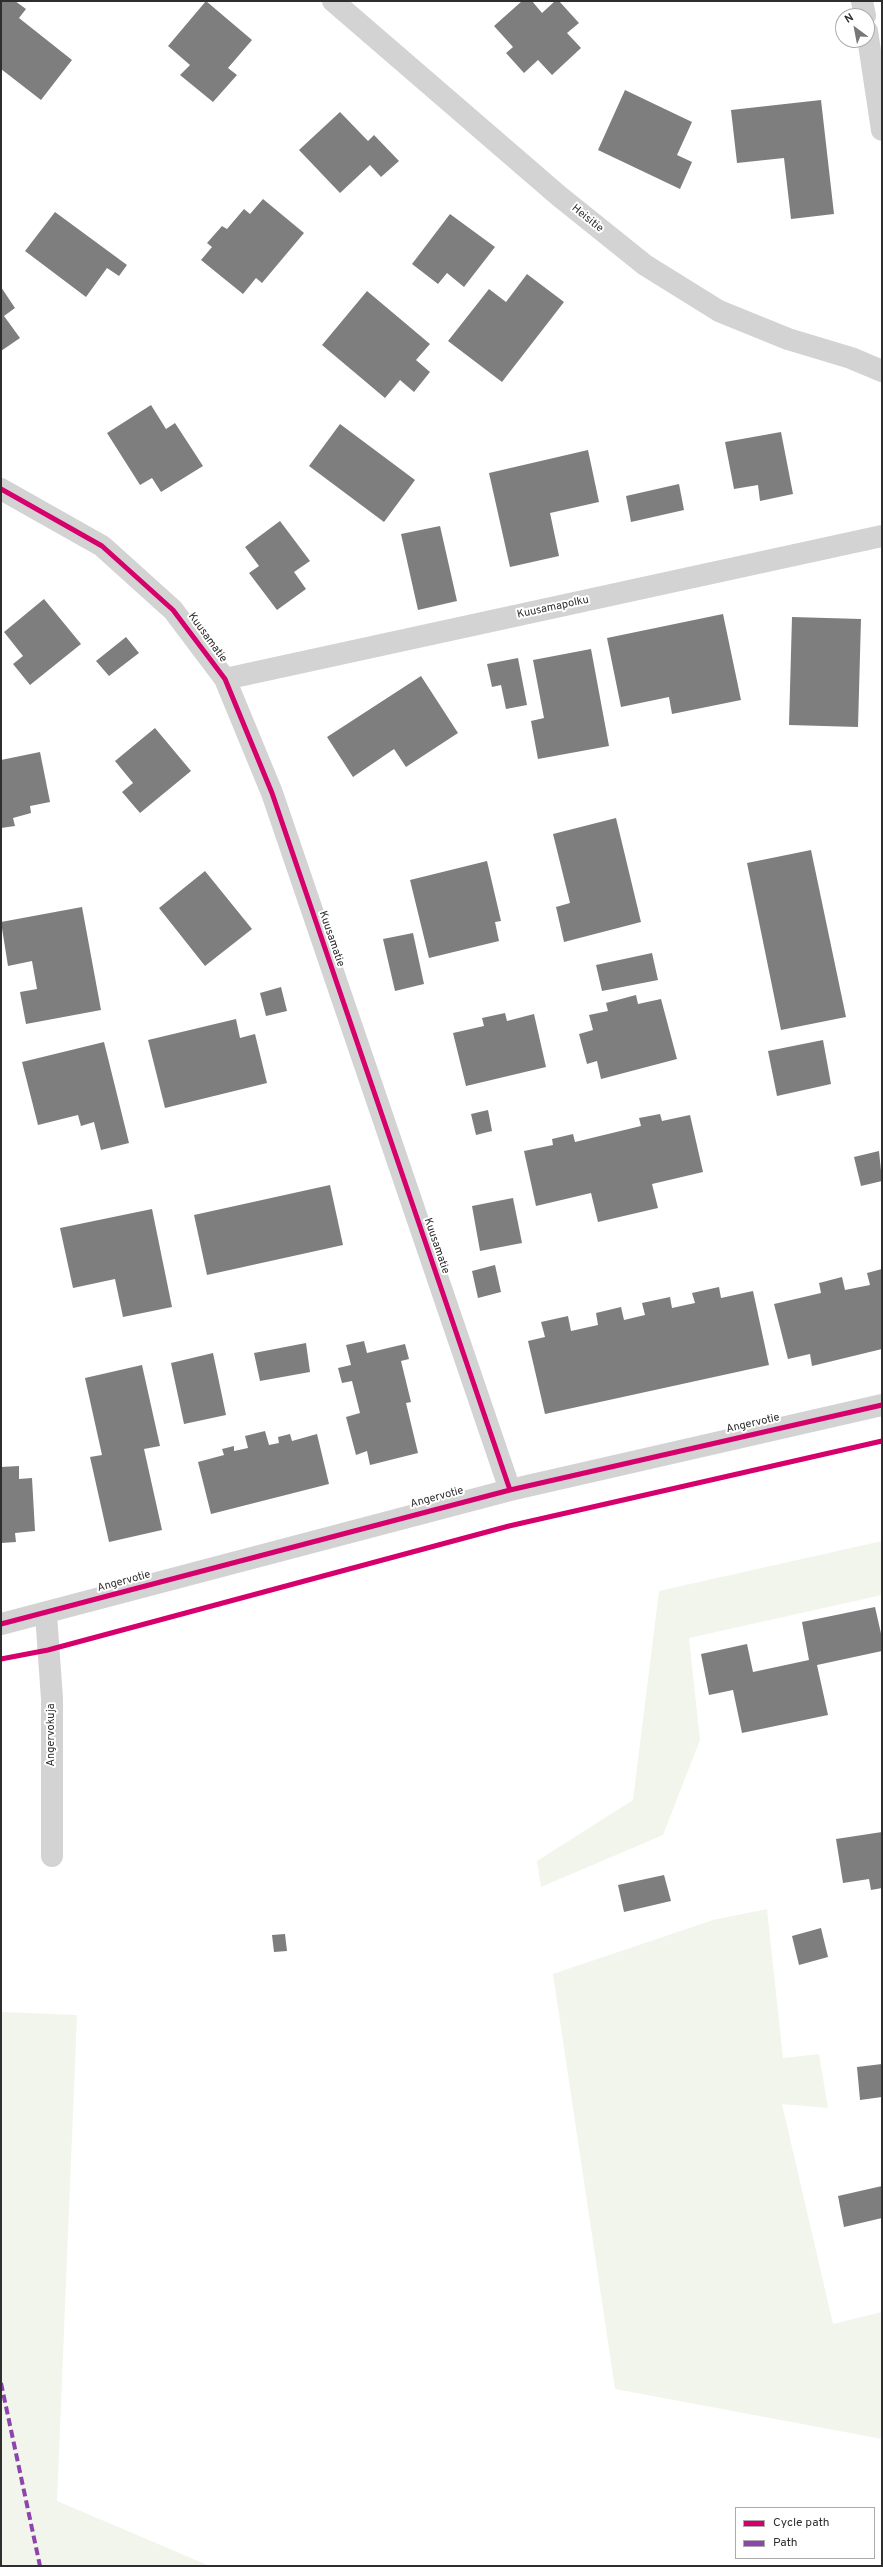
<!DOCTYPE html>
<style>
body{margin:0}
#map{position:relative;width:883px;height:2567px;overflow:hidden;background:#fff;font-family:Overpass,sans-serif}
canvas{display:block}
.frame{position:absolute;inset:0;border:2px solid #2e2e2e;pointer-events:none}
.legend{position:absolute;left:735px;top:2507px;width:140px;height:52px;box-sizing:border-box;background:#fff;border:1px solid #ababab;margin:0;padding:5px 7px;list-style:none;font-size:12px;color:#2e2e2e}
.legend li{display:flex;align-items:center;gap:8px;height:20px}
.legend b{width:20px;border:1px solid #ababab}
.north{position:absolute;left:835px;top:8px;width:40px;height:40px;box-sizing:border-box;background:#fff;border:1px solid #ababab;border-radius:50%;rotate:328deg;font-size:11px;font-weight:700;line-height:16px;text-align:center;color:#2e2e2e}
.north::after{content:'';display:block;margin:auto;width:14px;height:18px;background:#777;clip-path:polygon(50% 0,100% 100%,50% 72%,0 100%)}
</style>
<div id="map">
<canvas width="883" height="2567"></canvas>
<div class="frame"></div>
<ul class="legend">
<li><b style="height:5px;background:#d6006c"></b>Cycle path</li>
<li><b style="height:5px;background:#8e44ad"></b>Path</li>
</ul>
<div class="north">N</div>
</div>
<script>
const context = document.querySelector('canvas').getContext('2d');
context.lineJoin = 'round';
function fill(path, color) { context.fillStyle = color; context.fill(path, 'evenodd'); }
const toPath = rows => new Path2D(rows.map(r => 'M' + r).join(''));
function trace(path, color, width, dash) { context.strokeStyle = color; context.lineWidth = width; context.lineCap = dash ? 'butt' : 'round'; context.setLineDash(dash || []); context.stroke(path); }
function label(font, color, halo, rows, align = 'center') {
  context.font = font + ' Overpass,sans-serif'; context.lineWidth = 4; context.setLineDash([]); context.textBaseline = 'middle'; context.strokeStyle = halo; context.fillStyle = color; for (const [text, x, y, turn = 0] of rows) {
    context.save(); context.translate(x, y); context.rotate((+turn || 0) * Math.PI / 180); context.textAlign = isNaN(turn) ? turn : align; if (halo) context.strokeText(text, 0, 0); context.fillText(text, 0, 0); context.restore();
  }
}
fill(toPath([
 [882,1541,882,1595,689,1638,700,1740,663,1835,541,1887,537,1861,633,1800,659,1591],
 [767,1909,783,2058,819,2054,828,2108,782,2104,833,2324,882,2312,882,2439,615,2389,553,1974,713,1920],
 [1,2012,77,2015,57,2501,210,2566,1,2566]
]), '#f2f5eb');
fill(toPath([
 [1,1,15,1,26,9,19,18,72,60,41,100,1,69],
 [206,1,252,40,228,68,237,75,213,102,180,75,190,65,168,46],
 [522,1,532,1,542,13,555,1,559,1,579,23,567,33,581,48,552,75,538,60,524,73,506,53,513,47,494,26],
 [625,90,692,122,677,155,692,162,680,189,598,150],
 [821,100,834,214,791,219,784,158,737,163,731,110],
 [340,112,368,141,374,135,399,161,381,177,370,165,340,193,299,150],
 [263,199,304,233,262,283,256,278,243,294,201,260,212,247,207,243,222,226,227,229,244,209,250,214],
 [55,212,127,265,119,276,107,268,86,297,25,251],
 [450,214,495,247,464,287,447,273,438,284,412,264],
 [527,274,564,302,502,382,448,341,489,289,506,302],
 [1,287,15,308,4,316,20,338,1,351],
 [367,291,430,344,416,360,430,372,414,392,400,380,385,398,322,345],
 [151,405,166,429,175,423,203,466,161,492,152,478,140,485,107,433],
 [340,424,415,480,384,522,309,466],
 [781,432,793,494,760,501,758,485,734,489,725,442],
 [588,450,599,502,550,513,559,556,510,567,489,473],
 [679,484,684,510,631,522,626,496],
 [280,521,310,561,294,572,306,589,277,610,249,573,259,566,245,547],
 [440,526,457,601,418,610,401,534],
 [44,599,81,644,30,685,13,664,23,656,4,632],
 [723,614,741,700,672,714,669,697,621,707,607,638],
 [792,617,861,619,858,727,789,725],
 [126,637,139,653,109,676,96,661],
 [591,649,609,746,538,759,531,721,544,718,533,660],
 [518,658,527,705,506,709,501,685,492,687,487,664],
 [421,676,458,733,406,767,394,749,353,777,327,737],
 [155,728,191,771,140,813,122,792,133,783,115,761],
 [40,752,50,802,30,806,31,813,13,818,15,826,1,828,1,760],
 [616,818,641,922,564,942,556,907,570,903,553,834],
 [811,850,846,1017,781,1030,747,863],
 [487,861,501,921,495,922,499,941,429,958,410,880],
 [205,871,252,929,205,966,159,908],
 [82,907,101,1010,26,1024,20,992,37,989,32,961,8,966,1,922],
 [413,933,424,984,395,991,383,939],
 [652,953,658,980,602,991,596,965],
 [281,987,287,1011,266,1016,260,993],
 [636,995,638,1004,661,999,677,1059,601,1079,597,1061,587,1064,579,1034,593,1030,589,1015,608,1011,606,1003],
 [505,1013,507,1021,534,1014,546,1067,466,1086,453,1033,484,1026,482,1018],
 [236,1019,240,1038,255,1034,267,1083,165,1108,148,1040],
 [823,1040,831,1084,777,1096,768,1051],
 [104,1042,129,1143,101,1150,94,1122,81,1126,78,1115,38,1125,22,1062],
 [488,1110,492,1131,476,1135,471,1114],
 [660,1114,662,1121,690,1115,703,1172,652,1184,658,1208,598,1222,591,1193,536,1206,524,1151,553,1145,552,1139,573,1134,575,1142,641,1126,639,1118],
 [879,1151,882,1181,861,1186,854,1157],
 [330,1185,343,1245,207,1275,194,1215],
 [513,1198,522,1243,480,1251,472,1206],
 [152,1209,172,1307,123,1317,115,1279,73,1288,60,1228],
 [495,1265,501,1292,478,1298,472,1271],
 [882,1269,882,1349,812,1366,810,1354,788,1359,774,1304,821,1293,819,1283,842,1277,845,1290,870,1285,867,1273],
 [719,1287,721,1298,753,1291,769,1365,545,1414,528,1341,545,1337,541,1322,568,1316,571,1331,598,1325,596,1313,621,1307,624,1320,645,1315,642,1303,670,1297,672,1308,695,1303,692,1293],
 [364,1341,367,1353,405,1344,409,1359,401,1361,411,1402,406,1403,418,1453,370,1465,367,1451,356,1455,346,1417,360,1413,352,1381,342,1383,338,1368,351,1365,346,1345],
 [306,1343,310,1372,260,1381,254,1353],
 [213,1353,226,1415,184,1424,171,1363],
 [142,1365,160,1446,144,1449,162,1530,109,1542,90,1457,102,1455,85,1378],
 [265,1431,269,1445,279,1443,278,1437,290,1434,292,1441,317,1434,329,1484,211,1514,198,1462,224,1455,222,1449,234,1446,234,1451,248,1448,245,1436],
 [19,1466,19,1479,32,1478,35,1531,15,1533,16,1542,1,1543,1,1467],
 [875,1607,882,1638,882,1651,817,1665,828,1715,742,1733,733,1690,709,1695,701,1654,747,1644,753,1672,809,1660,802,1622],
 [882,1832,882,1888,871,1890,869,1879,843,1883,836,1839],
 [664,1875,671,1901,624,1912,618,1885],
 [821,1928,828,1957,799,1965,792,1936],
 [285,1934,287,1951,274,1952,272,1935],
 [882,2064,882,2097,860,2100,857,2067],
 [882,2186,882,2218,844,2227,838,2196]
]), '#7e7e7e');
trace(toPath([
 [333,1,559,196,645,265,719,311,788,339,851,358,882,371],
 [862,1,865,16],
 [867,31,882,130],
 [1,489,102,546,173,610,225,679,272,793,510,1490],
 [225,679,882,536],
 [46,1614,52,1699,52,1856],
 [1,1624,510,1490,882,1405]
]), '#d3d3d3', 22);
trace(toPath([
 [1,2383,40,2566]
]), '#8e44ad', 4, [8, 4]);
trace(toPath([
 [1,489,102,546,173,610,225,679,272,793,510,1490],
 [1,1624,510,1490,882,1405],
 [1,1659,48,1650,509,1526,882,1441]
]), '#d6006c', 5);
label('11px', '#2e2e2e', '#fff', [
 ["Heisitie",587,219,39],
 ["Kuusamapolku",553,608,-12],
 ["Kuusamatie",207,638,54],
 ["Kuusamatie",331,939,71],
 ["Kuusamatie",436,1246,71],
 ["Angervotie",753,1424,-13],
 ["Angervotie",437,1498,-15],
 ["Angervotie",124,1582,-15],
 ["Angervokuja",52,1735,-90]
]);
</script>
